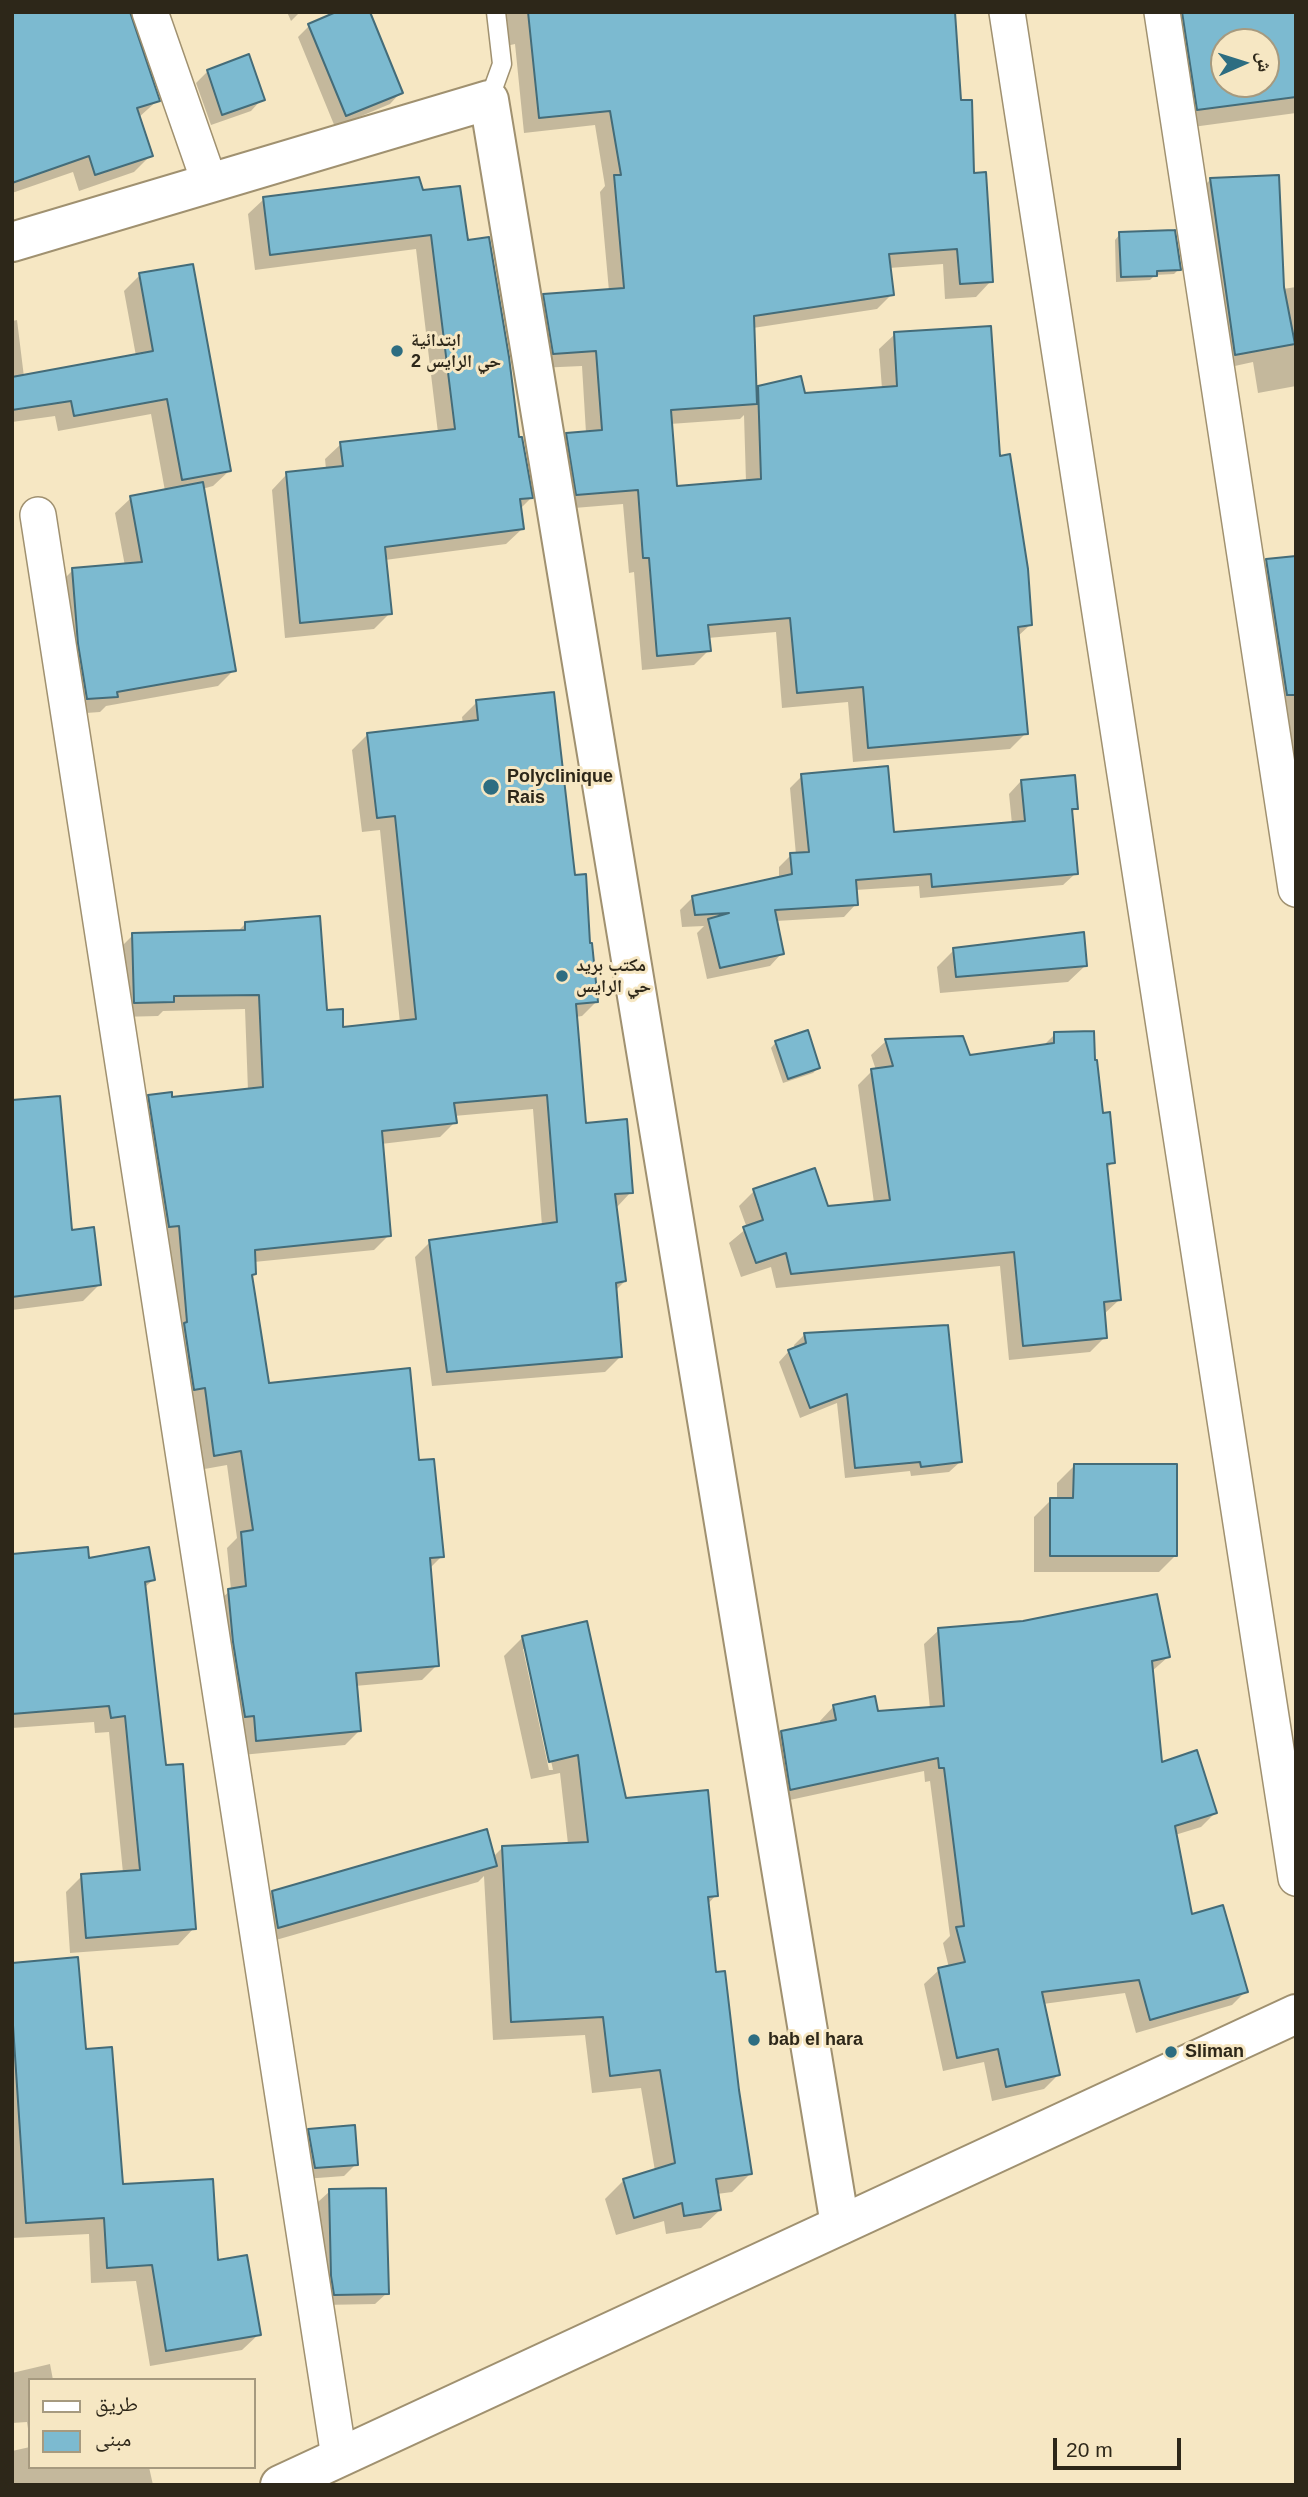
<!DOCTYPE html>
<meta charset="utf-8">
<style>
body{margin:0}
#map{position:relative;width:1308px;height:2497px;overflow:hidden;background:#f6e7c3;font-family:Arial,"Noto Naskh Arabic",sans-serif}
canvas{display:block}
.frame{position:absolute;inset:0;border:14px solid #2d2719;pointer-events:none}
.legend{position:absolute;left:28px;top:2378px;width:228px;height:91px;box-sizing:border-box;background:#f6e7c3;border:2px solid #a69a7f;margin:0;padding:9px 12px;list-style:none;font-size:21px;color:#2d2719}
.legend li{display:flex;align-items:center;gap:14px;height:35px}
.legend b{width:35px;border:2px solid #a69a7f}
.north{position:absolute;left:1210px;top:28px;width:70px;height:70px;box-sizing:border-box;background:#f6e7c3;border:2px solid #a69a7f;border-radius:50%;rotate:87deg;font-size:19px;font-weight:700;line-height:28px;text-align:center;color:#2d2719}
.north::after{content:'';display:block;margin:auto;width:24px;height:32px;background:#2d6d81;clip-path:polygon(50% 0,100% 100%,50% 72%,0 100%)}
.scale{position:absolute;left:1053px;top:2438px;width:128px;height:32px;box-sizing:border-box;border:4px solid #2d2719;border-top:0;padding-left:9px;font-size:21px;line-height:24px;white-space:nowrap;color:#2d2719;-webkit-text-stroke:5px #f6e7c3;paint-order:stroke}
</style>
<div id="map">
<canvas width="1308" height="2497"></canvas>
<div class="frame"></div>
<ul class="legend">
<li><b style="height:9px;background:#fff"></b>طريق</li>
<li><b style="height:19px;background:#7cbad0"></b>مبنى</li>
</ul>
<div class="north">ش</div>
<div class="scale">20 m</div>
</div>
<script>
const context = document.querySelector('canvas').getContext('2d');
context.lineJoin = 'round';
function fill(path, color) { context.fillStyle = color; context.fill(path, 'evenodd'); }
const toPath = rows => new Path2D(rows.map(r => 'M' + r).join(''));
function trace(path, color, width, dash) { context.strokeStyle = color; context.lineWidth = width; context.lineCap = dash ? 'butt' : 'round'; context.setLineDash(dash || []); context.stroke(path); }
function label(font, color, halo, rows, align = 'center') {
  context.font = font + ' Arial,"Noto Naskh Arabic",sans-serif'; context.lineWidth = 6; context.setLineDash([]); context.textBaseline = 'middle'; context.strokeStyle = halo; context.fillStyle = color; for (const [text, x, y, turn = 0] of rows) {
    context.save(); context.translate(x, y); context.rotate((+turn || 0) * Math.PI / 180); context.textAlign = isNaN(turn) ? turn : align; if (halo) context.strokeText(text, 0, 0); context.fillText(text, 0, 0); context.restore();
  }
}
fill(toPath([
 [12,12,158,100,138,118,151,155,134,172,79,191,73,172,12,193],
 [287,12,300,12,291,21],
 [489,12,953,12,960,102,991,281,976,297,945,299,943,264,889,268,892,294,877,309,753,328,755,392,759,387,804,395,882,389,879,349,895,334,999,458,1030,625,1017,637,1026,733,1010,749,853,762,848,702,782,708,776,632,708,638,709,650,694,665,642,670,634,572,629,573,623,504,562,509,552,450,567,434,586,433,582,366,538,368,529,311,544,295,609,291,600,192,605,186,595,125,524,133,515,44,497,48],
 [744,415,746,482,676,488,670,424,740,419],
 [1183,12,1296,12,1296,113,1178,129,1163,32],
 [1224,42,1266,42,1266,84,1224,84],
 [309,26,401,92,390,104,335,127,298,37],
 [208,71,262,99,251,111,211,125,196,83],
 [1210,180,1283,289,1296,287,1296,386,1258,393,1253,362,1221,369,1196,194],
 [421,192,467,242,518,439,531,498,520,509,522,529,506,544,385,560,390,613,374,629,285,638,272,490,287,474,326,469,325,459,341,444,438,433,416,249,255,270,248,214,264,199],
 [1120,234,1179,269,1174,274,1155,275,1150,280,1116,282,1115,240],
 [140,275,229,471,213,486,202,489,234,670,218,686,106,706,100,712,72,714,57,586,73,570,125,566,115,513,131,498,165,491,151,414,58,431,55,416,12,422,12,321,17,320,24,377,136,356,124,291],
 [1296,558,1296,893,1248,580,1267,561],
 [477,702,574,877,589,945,597,1001,582,1016,576,1017,585,1125,631,1192,617,1207,625,1281,615,1291,620,1357,605,1372,432,1386,415,1257,430,1242,542,1226,533,1109,454,1116,455,1122,440,1137,381,1144,389,1235,374,1250,254,1262,254,1274,251,1278,268,1385,417,1462,442,1556,430,1568,437,1665,422,1680,355,1686,359,1731,345,1745,242,1755,214,1605,231,1590,227,1548,237,1538,227,1465,199,1470,134,1112,149,1097,171,1099,248,1091,245,1009,163,1011,158,1016,120,1017,118,950,133,935,237,932,246,923,342,1029,400,1023,380,830,362,832,352,750,367,735,463,724,462,717],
 [802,776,893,834,1012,824,1009,794,1021,781,1076,808,1070,814,1076,873,1063,885,920,898,919,886,855,890,856,904,844,917,776,921,782,953,770,966,707,979,697,933,704,926,682,927,680,910,693,897,779,878,779,867,791,855,796,855,790,788],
 [954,950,1086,965,1068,982,940,993,937,967],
 [1055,1034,1093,1062,1102,1115,1113,1162,1106,1169,1119,1300,1103,1315,1105,1337,1090,1352,1009,1360,1000,1266,776,1288,771,1267,741,1277,729,1243,747,1228,739,1206,754,1191,827,1208,874,1203,858,1085,872,1071,876,1070,871,1055,886,1041,969,1057,1042,1047],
 [776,1042,818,1068,813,1073,783,1083,771,1048],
 [12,1102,70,1232,99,1285,83,1301,12,1310],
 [946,1327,960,1462,949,1472,911,1476,910,1471,845,1478,837,1403,800,1418,779,1362,789,1351,795,1349,794,1345,804,1335],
 [1074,1466,1176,1555,1159,1572,1034,1572,1034,1517,1051,1500,1057,1500,1057,1483],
 [12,1556,87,1560,153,1580,144,1588,165,1767,194,1928,178,1945,70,1953,66,1892,82,1876,123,1873,109,1732,95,1733,94,1722,12,1728],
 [939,1630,1168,1657,1151,1672,1160,1764,1215,1813,1201,1827,1175,1835,1190,1916,1246,1991,1232,2005,1136,2033,1125,1993,1043,2004,1058,2075,1044,2089,992,2101,984,2062,943,2071,924,1984,939,1970,949,1968,943,1943,950,1936,930,1781,925,1782,924,1771,776,1803,767,1747,781,1733,820,1725,820,1721,834,1706,877,1713,930,1709,924,1644],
 [523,1637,624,1800,716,1895,707,1905,715,1974,737,2090,750,2174,732,2192,717,2194,720,2210,701,2228,666,2234,664,2221,616,2235,605,2199,624,2180,655,2171,641,2088,592,2093,585,2035,493,2040,484,1876,478,1882,262,1944,255,1909,272,1892,493,1857,502,1848,568,1844,560,1773,531,1779,504,1656],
 [523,1649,527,1649,553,1770,549,1770],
 [12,1965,84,2050,122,2186,216,2262,259,2334,242,2350,150,2366,136,2281,91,2283,89,2234,12,2238],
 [309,2130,356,2164,344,2176,304,2179,298,2142],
 [330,2191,387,2293,375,2304,323,2305,320,2288,318,2202],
 [50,2364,53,2380,30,2380,30,2442,27,2422,12,2423,12,2373],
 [30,2447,30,2467,149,2467,153,2485,12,2485,12,2451]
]), '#0003');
const building = toPath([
 [12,12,130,12,160,101,137,108,153,156,95,175,89,156,12,183,12,12],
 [336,12,370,12,403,93,346,116,308,24,336,12],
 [528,12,955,12,961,100,972,100,974,173,986,172,993,282,960,284,957,249,889,254,894,295,754,316,757,404,671,410,677,486,761,479,758,386,801,376,805,393,897,386,894,332,991,326,1000,456,1010,454,1028,569,1032,625,1018,627,1028,734,868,748,863,687,797,693,790,618,708,625,711,651,657,656,649,558,643,558,638,490,576,495,566,433,602,430,596,351,553,354,543,294,624,288,614,175,621,175,610,111,539,118,528,12],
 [1182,12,1296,12,1296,97,1197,110,1182,12],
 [1224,42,1266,42,1266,84,1224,84,1224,42],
 [249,54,265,100,222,115,207,70,249,54],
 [1279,175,1284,287,1295,344,1235,355,1210,178,1279,175],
 [419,177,423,190,460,186,468,240,489,237,509,357,519,437,522,437,533,498,520,499,524,529,385,547,392,614,300,623,286,472,343,466,340,442,455,429,431,235,270,255,263,197,419,177],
 [1175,230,1181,270,1157,271,1157,276,1121,277,1119,232,1175,230],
 [193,264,231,471,182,480,167,399,74,416,71,401,12,410,12,377,153,351,139,273,193,264],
 [203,482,236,671,117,692,118,697,87,699,78,644,72,568,142,562,130,496,203,482],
 [1296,556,1296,695,1287,695,1266,559,1296,556],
 [554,692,575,875,586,874,590,943,592,943,598,1002,576,1004,586,1123,627,1119,633,1193,615,1194,626,1281,616,1283,622,1357,447,1372,429,1240,557,1222,547,1095,454,1103,457,1123,382,1131,391,1236,255,1250,256,1274,252,1275,269,1383,410,1368,419,1460,434,1459,444,1557,430,1558,439,1666,356,1673,361,1731,256,1741,254,1716,245,1717,233,1642,228,1589,246,1586,241,1532,253,1530,241,1451,214,1456,205,1388,194,1390,184,1323,187,1322,179,1226,169,1227,148,1095,172,1092,172,1097,263,1087,259,995,174,996,174,1002,134,1003,132,933,245,930,245,922,320,916,327,1010,343,1009,343,1027,416,1019,395,816,377,818,367,733,478,720,476,700,554,692],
 [888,766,894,832,1025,821,1021,780,1075,775,1078,809,1072,809,1078,874,932,887,931,874,856,880,858,905,775,910,784,954,720,968,708,919,729,913,695,915,692,896,792,874,790,853,809,852,801,774,888,766],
 [1084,932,1087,966,956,977,953,948,1084,932],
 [808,1030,820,1068,788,1079,775,1041,808,1030],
 [1094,1031,1095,1060,1097,1060,1103,1113,1110,1112,1115,1163,1107,1164,1121,1300,1104,1302,1107,1338,1023,1346,1014,1252,791,1274,786,1253,756,1263,743,1227,763,1220,753,1189,815,1168,828,1206,890,1200,871,1069,893,1066,885,1039,963,1036,970,1055,1054,1043,1054,1032,1094,1031],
 [60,1096,72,1230,94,1227,101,1285,12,1297,12,1100,60,1096],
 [948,1325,962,1462,921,1467,920,1462,855,1468,847,1394,810,1408,788,1350,806,1343,804,1333,948,1325],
 [1074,1464,1177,1464,1177,1556,1050,1556,1050,1498,1073,1498,1074,1464],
 [88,1547,89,1558,149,1547,155,1580,145,1582,166,1765,183,1764,196,1929,86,1938,81,1874,140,1870,125,1716,111,1718,109,1706,12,1714,12,1554,88,1547],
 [1157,1594,1170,1657,1152,1661,1162,1762,1197,1750,1217,1813,1175,1826,1192,1914,1223,1905,1248,1992,1150,2020,1139,1980,1042,1992,1060,2075,1006,2087,998,2049,957,2058,938,1968,965,1962,956,1927,964,1926,944,1768,939,1768,938,1758,790,1790,781,1731,836,1720,833,1705,875,1696,878,1711,944,1706,938,1628,1023,1621,1157,1594],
 [587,1621,626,1798,708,1790,718,1896,708,1897,716,1972,725,1971,739,2090,752,2174,716,2179,721,2210,684,2216,682,2203,634,2218,623,2179,675,2163,660,2070,610,2076,603,2017,511,2022,502,1846,588,1842,578,1755,549,1762,522,1636,587,1621],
 [487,1829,497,1866,278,1928,272,1891,487,1829],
 [78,1957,86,2049,112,2047,123,2184,213,2179,218,2260,247,2255,261,2335,166,2351,152,2265,107,2268,104,2218,26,2223,12,2010,12,1963,78,1957],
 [355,2125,358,2165,315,2168,308,2129,355,2125],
 [386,2188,389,2294,334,2295,331,2276,329,2189,386,2188]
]);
fill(building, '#7cbad0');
trace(building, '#446c79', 2);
const service = toPath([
 [489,100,502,64,496,12]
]);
const minor = toPath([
 [150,12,210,184],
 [1007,12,1296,1878],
 [1162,12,1296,889],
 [38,515,339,2457]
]);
const tertiary = toPath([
 [12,242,489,100,840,2225]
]);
const secondary = toPath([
 [280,2485,1296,2014]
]);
trace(service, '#a09170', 21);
trace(minor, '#a09170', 38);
trace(tertiary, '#a09170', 42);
trace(secondary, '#a09170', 42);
trace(service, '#fff', 18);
trace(minor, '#fff', 35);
trace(tertiary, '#fff', 38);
trace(secondary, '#fff', 38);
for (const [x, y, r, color] of [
 [397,351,7,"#2d6d81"],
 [491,787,9,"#2d6d81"],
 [562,976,7,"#2d6d81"],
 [754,2040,7,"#2d6d81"],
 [1171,2052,7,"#2d6d81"]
]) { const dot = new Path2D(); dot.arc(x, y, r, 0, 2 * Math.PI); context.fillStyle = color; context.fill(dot); trace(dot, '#f6e7c3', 2.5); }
label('bold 18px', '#2d2719', '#f6e7c3', [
 ["ابتدائية",411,341],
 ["حي الرايس 2",411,362],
 ["Polyclinique",507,777],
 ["Rais",507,798],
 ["مكتب بريد",576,966],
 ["حي الرايس",576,987],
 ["bab el hara",768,2040],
 ["Sliman",1185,2052]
], 'left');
</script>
